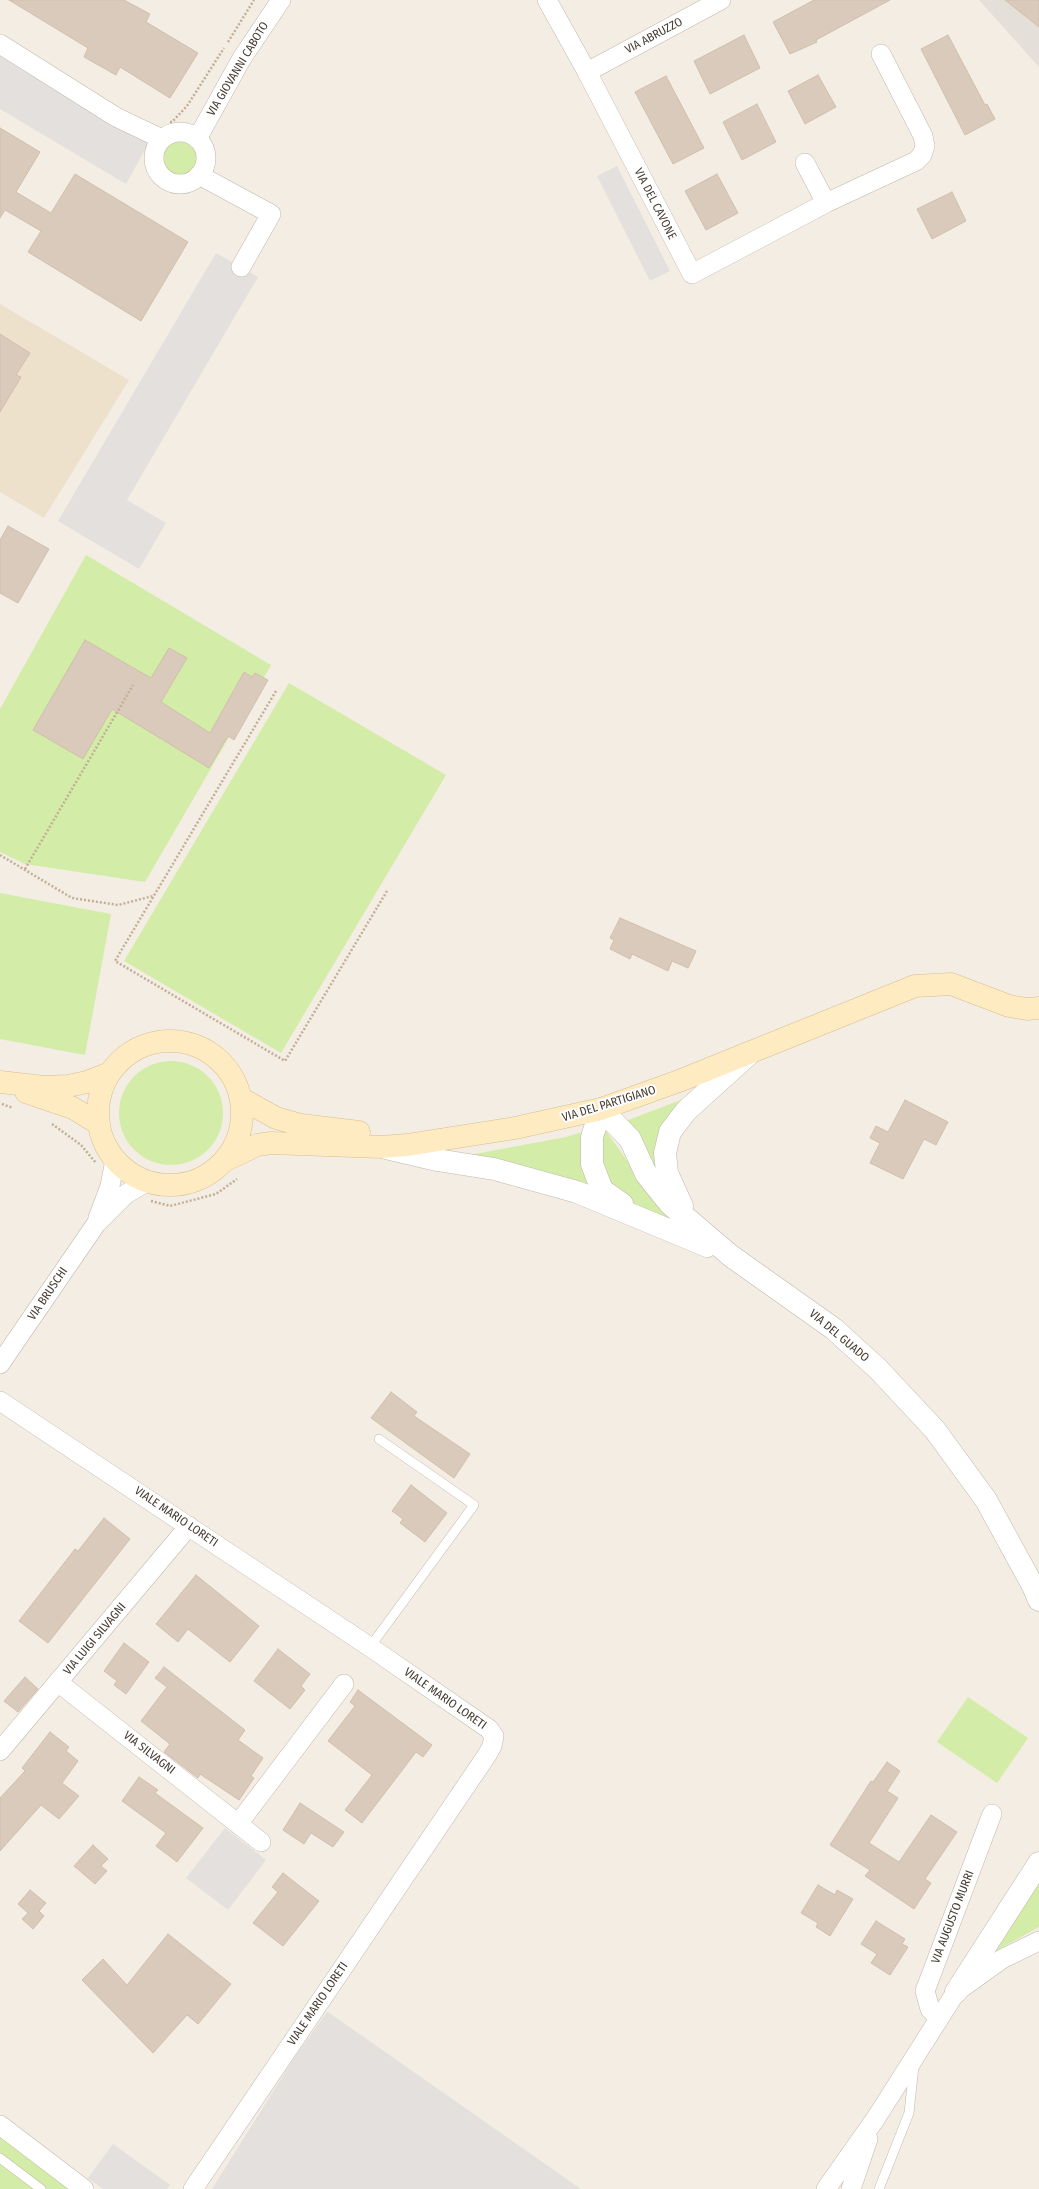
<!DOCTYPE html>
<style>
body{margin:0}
canvas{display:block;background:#f3ede4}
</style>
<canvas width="1039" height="2189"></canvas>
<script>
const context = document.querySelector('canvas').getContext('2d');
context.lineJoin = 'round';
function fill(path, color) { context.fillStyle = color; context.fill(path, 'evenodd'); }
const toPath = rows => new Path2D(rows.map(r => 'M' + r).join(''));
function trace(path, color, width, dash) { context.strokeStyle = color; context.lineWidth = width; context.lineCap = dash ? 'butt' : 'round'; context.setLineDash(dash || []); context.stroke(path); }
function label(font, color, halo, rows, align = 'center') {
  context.font = font + ' "Fira Sans Condensed",sans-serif'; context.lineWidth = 4; context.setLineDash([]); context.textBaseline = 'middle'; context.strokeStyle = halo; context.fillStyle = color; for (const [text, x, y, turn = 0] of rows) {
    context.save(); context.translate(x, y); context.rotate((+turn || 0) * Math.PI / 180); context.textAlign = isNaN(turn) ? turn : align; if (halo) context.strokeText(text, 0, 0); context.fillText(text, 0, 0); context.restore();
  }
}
fill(toPath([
 [979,0,1039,0,1039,67]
]), '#e5dfd9');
fill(toPath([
 [0,304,129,380,44,518,0,492]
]), '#eee1cc');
fill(toPath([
 '163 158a17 17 0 1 1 34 0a17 17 0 1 1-34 0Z',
 [86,555,271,665,145,882,25,864,0,852,0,709],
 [289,683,446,775,281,1053,124,961],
 [0,893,111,914,85,1055,0,1039],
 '119 1113a52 52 0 1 1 104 0a52 52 0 1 1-104 0Z',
 [689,1097,659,1180,623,1122],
 [603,1127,648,1190,678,1225,648,1215,618,1196,598,1159],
 [585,1131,597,1194,464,1156,566,1137],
 [968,1697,1028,1738,997,1783,937,1742],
 [1039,1881,1039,1927,992,1953],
 [0,2136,69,2189,0,2189]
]), '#d3eca8');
fill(toPath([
 [0,45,153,135,126,184,0,109],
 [617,166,670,271,650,281,597,176],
 [216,253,258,277,127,500,166,523,139,569,58,521],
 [225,1828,266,1860,228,1910,186,1878],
 [327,2012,328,2012,581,2189,212,2189,294,2058],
 [113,2144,170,2185,167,2189,103,2189,88,2178]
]), '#e3e0dd');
const building = toPath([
 [9,0,124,0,150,14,146,22,198,53,170,98,120,67,116,75,84,57,88,48,9,0],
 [814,0,890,0,816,40,817,42,790,54,773,22,814,0],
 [1005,0,1039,0,1039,27,1005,0],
 [744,35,760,68,710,94,694,61,744,35],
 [948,35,985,105,987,104,995,119,965,135,921,49,948,35],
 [818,75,836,107,805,124,788,91,818,75],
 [666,76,704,148,673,164,635,92,666,76],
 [757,104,776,142,742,160,723,122,757,104],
 [0,128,40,152,16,192,51,213,75,174,188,242,141,321,28,252,41,231,5,210,0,218,0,128],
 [717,174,738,213,706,230,685,191,717,174],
 [952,192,966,221,932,239,917,209,952,192],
 [0,334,30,353,16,375,21,377,0,412,0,334],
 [8,526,49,549,18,603,0,593,0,540,8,526],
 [85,640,151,678,169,648,187,658,161,702,210,733,244,672,252,677,255,673,268,680,234,740,228,736,209,768,112,709,83,759,33,730,85,640],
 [620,918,696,951,688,968,672,961,668,971,632,954,630,959,610,949,614,940,610,938,620,918],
 [905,1100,948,1122,936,1145,924,1139,903,1179,870,1163,880,1143,870,1138,876,1126,888,1132,905,1100],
 [391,1392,417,1412,414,1416,470,1454,454,1478,371,1418,391,1392],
 [411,1485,447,1513,425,1542,400,1523,403,1519,392,1511,411,1485],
 [104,1518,130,1539,48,1643,19,1621,75,1549,78,1551,104,1518],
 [196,1575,259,1626,230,1662,188,1629,178,1642,156,1624,196,1575],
 [124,1643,149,1662,126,1694,114,1685,117,1681,104,1671,124,1643],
 [278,1649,310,1674,301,1686,305,1690,290,1709,254,1681,278,1649],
 [164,1667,245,1730,238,1740,263,1758,251,1776,254,1778,239,1800,200,1774,198,1778,164,1752,170,1744,141,1721,167,1687,155,1678,164,1667],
 [25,1677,38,1689,18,1712,4,1701,25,1677],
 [358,1690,432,1745,423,1757,416,1752,362,1823,345,1810,372,1775,328,1741,355,1706,350,1702,358,1690],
 [50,1732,69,1747,66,1751,78,1761,62,1783,79,1796,59,1819,41,1805,0,1851,0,1798,25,1771,22,1768,50,1732],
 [887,1762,900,1771,887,1791,898,1798,869,1843,899,1862,931,1815,957,1832,925,1879,931,1883,914,1909,865,1876,870,1870,830,1845,871,1781,873,1782,887,1762],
 [139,1777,158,1790,155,1793,203,1828,177,1862,156,1846,166,1833,122,1801,139,1777],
 [300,1803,344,1832,333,1847,311,1833,304,1844,283,1830,300,1803],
 [93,1845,108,1859,101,1866,107,1871,95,1884,74,1866,93,1845],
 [283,1873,319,1901,283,1946,253,1923,278,1892,272,1887,283,1873],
 [818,1885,835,1895,837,1890,853,1899,830,1936,816,1927,818,1923,801,1913,818,1885],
 [30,1890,46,1903,39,1911,44,1916,33,1929,22,1919,28,1913,18,1904,30,1890],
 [876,1921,905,1939,902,1944,908,1947,890,1975,871,1963,877,1954,861,1944,876,1921],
 [168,1934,231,1984,198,2024,187,2015,153,2053,82,1980,103,1959,127,1985,168,1934]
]);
fill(building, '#d9cabb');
trace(building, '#d1bfab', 1);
const service = toPath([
 [370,1647,474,1505,379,1439],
 [0,2158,41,2189],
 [879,2189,909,2113,914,2066]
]);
const minor = toPath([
 [547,0,587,72,692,274,826,203,916,161,922,155,925,146,923,136,881,54],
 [0,44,116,117,162,139],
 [587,72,721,0],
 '154 158a26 26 0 1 1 52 0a26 26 0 1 1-52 0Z',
 [197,139,242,58,281,0],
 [805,163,826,203],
 [199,175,271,214,241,267],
 [98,1218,110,1186,115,1160],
 [0,1364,96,1224,126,1194,148,1181],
 [0,1401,370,1647,489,1729,494,1736,492,1746,487,1755,193,2189],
 [59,1683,261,1842],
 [0,1751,189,1526],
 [238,1824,344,1684],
 [939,2018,930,2009,925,1991,992,1814],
 [0,2125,84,2189],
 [826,2189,876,2118,956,1992,1002,1959,1039,1941],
 [851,2189,868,2139]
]);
const tertiary = toPath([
 [601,1109,630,1139,646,1174,670,1204,731,1256,834,1329,878,1369,935,1430,986,1500,1033,1586,1039,1600],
 [601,1109,592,1137,592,1164,602,1190,622,1204],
 [386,1148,437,1160,494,1169,577,1192,707,1246],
 [682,1206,667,1173,665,1153,670,1132,686,1111,750,1053],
 [956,1992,1039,1863]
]);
const secondary = toPath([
 '98 1113a72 72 0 1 1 144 0a72 72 0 1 1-144 0Z',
 [0,1082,44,1087,68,1086,87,1082,110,1073],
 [26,1092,73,1108,99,1124],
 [242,1099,276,1118,301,1125,359,1132],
 [224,1161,257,1145,271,1143,381,1147,407,1145,515,1128,601,1109,679,1081,915,986,951,984,1009,1006,1027,1009,1039,1008]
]);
trace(service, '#c2b7a9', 10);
trace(minor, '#c2b7a9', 20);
trace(tertiary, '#c2b7a9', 23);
trace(secondary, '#d7be8f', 23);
trace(toPath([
 [228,42,254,0],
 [170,122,172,122,187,106,224,48],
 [276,691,115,961,285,1061,387,891],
 [0,855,72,898,118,905,153,896],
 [25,869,133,685],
 [2,1104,13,1108],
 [52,1124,81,1145,96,1163],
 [151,1201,170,1206,216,1194,237,1179]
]), '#c2af96', 2.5, [2, 2]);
trace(service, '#fff', 9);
trace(minor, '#fff', 19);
trace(tertiary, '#fff', 22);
trace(secondary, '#ffebc2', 22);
label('12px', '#463d33', '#fff', [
 ["VIA ABRUZZO",654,36,-28],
 ["VIA GIOVANNI CABOTO",238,69,-59],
 ["VIA DEL CAVONE",655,204,63],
 ["VIA DEL PARTIGIANO",609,1104,-17],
 ["VIA BRUSCHI",48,1294,-56],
 ["VIA DEL GUADO",839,1336,40],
 ["VIALE MARIO LORETI",176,1517,34],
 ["VIA LUIGI SILVAGNI",95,1639,-50],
 ["VIALE MARIO LORETI",445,1699,35],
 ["VIA SILVAGNI",149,1753,38],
 ["VIA AUGUSTO MURRI",953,1917,-69],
 ["VIALE MARIO LORETI",318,2004,-56]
]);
</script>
